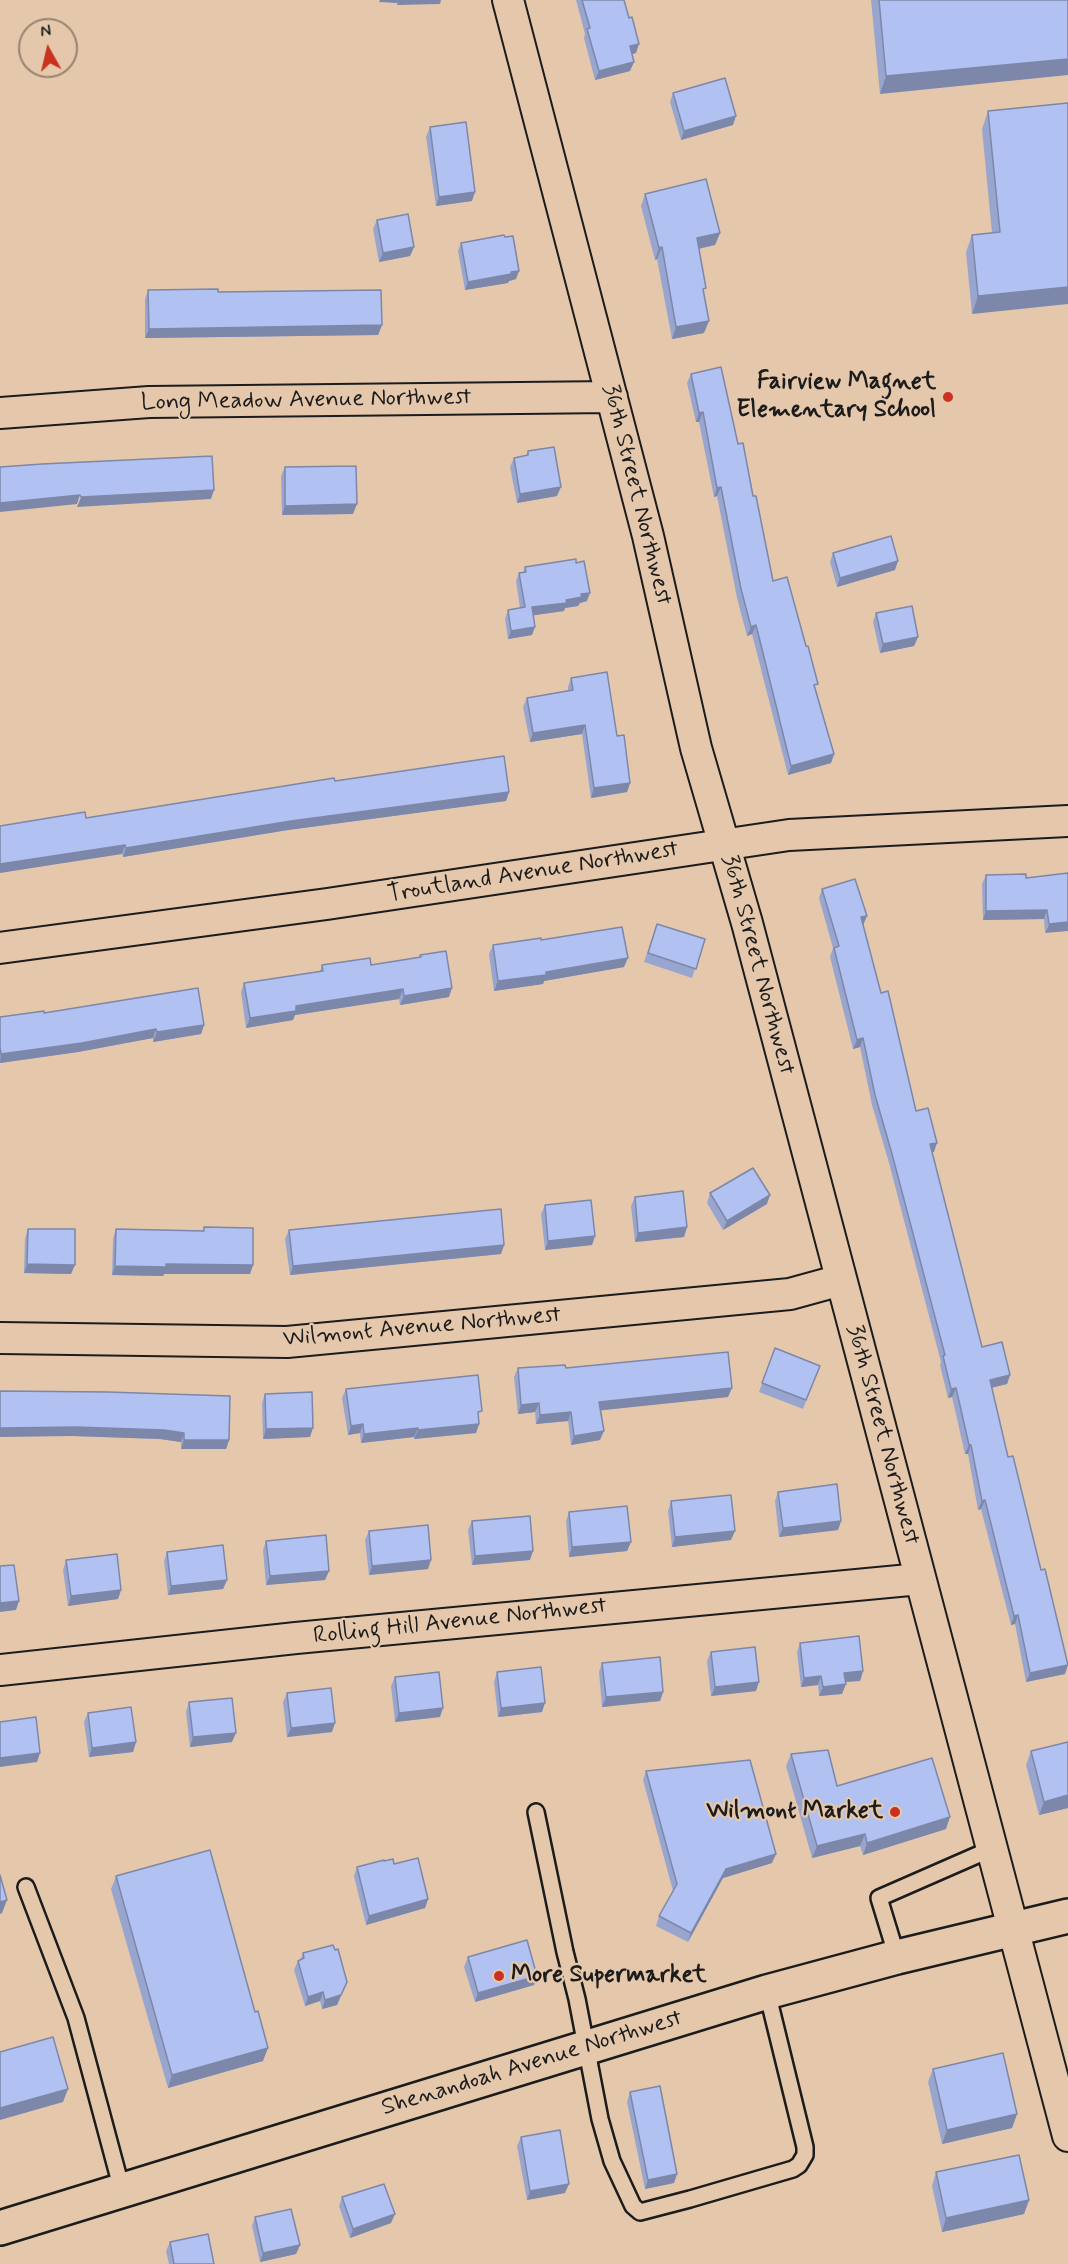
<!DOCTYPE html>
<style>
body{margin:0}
#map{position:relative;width:1068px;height:2264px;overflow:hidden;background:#e5c8ac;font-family:Mynerve,sans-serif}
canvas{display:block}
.north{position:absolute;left:18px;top:18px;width:60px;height:60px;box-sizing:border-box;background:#e5c8ac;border:2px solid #958372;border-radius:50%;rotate:352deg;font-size:16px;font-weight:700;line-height:24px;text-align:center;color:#1c1c1c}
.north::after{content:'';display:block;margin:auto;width:21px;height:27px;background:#c8321e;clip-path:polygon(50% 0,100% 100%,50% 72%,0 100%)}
</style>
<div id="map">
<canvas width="1068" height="2264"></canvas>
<div class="north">N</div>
</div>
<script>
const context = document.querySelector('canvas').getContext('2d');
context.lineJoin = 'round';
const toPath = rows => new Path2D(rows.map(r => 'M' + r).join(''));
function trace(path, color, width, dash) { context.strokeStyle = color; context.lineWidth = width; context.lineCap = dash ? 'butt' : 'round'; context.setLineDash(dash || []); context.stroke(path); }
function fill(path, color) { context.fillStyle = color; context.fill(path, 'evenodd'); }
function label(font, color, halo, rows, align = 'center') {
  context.font = font + ' Mynerve,sans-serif'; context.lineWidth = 4.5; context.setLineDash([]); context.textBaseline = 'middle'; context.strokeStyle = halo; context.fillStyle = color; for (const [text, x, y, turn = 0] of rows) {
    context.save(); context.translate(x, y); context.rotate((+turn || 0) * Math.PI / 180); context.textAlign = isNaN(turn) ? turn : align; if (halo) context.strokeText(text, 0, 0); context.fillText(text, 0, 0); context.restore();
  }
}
const lane = toPath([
 [536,1812,565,1952,577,1999,600,2119,612,2161,633,2206,640,2212,690,2199,793,2169,799,2165,805,2155,805,2147,767,1992],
 [26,1887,76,2018,122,2190],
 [897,1957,879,1898,991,1849]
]);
const street = toPath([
 [508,0,648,536,696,748,747,923,1068,2136],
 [0,413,149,402,612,397],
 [0,948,327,904,789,835,1068,821],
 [0,1338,287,1342,790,1294,841,1280],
 [0,1670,296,1638,920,1579]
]);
const secondary = toPath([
 [0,2228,767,1992,897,1957,1068,1916]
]);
trace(lane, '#1c1c1c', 20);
trace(street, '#1c1c1c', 34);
trace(secondary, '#1c1c1c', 38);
trace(lane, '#e5c8ac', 15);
trace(street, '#e5c8ac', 30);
trace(secondary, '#e5c8ac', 33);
fill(toPath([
 [576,0,624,0,636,53,632,54,630,71,595,80,584,38,585,34],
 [871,0,1068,0,880,94],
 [673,93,733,125,681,140,670,102],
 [1068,103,972,314,966,252,972,235,992,233,982,129,988,111],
 [430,127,472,201,436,206,426,137],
 [645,194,720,233,715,245,699,249,704,294,704,333,672,339,657,259,655,260,641,206],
 [377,220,414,247,410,256,379,262,373,229],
 [505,237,516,279,509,281,508,283,465,290,458,251,461,243],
 [148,290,218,292,382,325,378,335,145,338,145,299],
 [691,374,738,444,753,496,773,581,816,689,834,754,831,763,788,775,752,634,747,636,737,598,717,496,714,497,699,422,696,422,687,383],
 [528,451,557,496,517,503,510,467,514,458,526,456],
 [285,467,353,514,282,515,281,476],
 [833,553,895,570,837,587,830,562],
 [525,567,587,601,580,603,578,606,565,608,564,611,533,615,532,635,508,639,505,619,508,610,520,608,516,581,519,573,523,572],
 [876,613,918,637,914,646,880,653,873,622],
 [571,678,617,736,630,783,627,792,591,798,582,734,530,742,523,707,527,698,568,691,568,687],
 [335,781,509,792,506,801,288,830,123,857,122,854,86,818],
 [1068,873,1045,933,1044,919,983,920,982,884,986,875,1026,878],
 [822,889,867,916,863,925,881,993,916,1111,934,1152,932,1152,982,1347,1010,1375,1007,1384,991,1388,1008,1457,1065,1674,1026,1682,1015,1624,1011,1625,981,1509,978,1510,968,1454,965,1454,952,1397,948,1398,940,1365,941,1362,889,1163,872,1105,860,1047,853,1049,830,957,833,948,819,898],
 [657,924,705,939,692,978,644,962],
 [541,940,624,967,544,981,543,984,494,991,489,954,493,945],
 [420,955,449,997,400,1005,399,999,295,1015,293,1020,246,1028,241,992,244,983,320,971,322,965,371,965,419,958],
 [44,1013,204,1025,201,1034,153,1042,153,1038,78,1052,0,1063,0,1017],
 [710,1193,767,1204,723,1230,707,1203],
 [635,1197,687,1227,684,1237,635,1242,631,1206],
 [545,1205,595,1236,592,1245,545,1250,541,1214],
 [204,1227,253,1265,250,1274,164,1274,163,1276,112,1275,113,1238,116,1229,203,1231],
 [28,1229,71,1274,24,1273,25,1238],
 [289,1230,504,1245,501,1254,290,1275,285,1239],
 [775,1348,820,1366,803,1409,759,1392],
 [518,1368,566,1368,732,1388,728,1397,600,1410,600,1440,571,1445,568,1421,536,1424,535,1412,518,1414,514,1377],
 [346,1389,479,1419,479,1424,476,1433,414,1439,414,1437,361,1443,360,1433,348,1435,342,1398],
 [0,1391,229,1440,226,1449,181,1449,181,1442,160,1439,73,1436],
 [265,1394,310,1437,263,1439,262,1403],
 [778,1492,841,1521,838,1530,779,1537,775,1501],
 [671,1501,731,1540,672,1547,668,1511],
 [569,1512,631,1542,627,1551,569,1557,566,1521],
 [472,1521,530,1560,472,1565,468,1530],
 [369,1531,428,1569,369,1575,365,1540],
 [266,1541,329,1571,325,1580,266,1585,263,1550],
 [167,1552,227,1580,223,1589,168,1595,164,1561],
 [66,1560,121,1590,118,1599,68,1606,63,1570],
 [800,1643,863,1671,860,1681,845,1682,842,1694,819,1696,818,1685,801,1687,797,1652],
 [711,1652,756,1691,711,1696,707,1661],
 [602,1663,663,1692,660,1701,602,1707,599,1672],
 [497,1672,542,1712,498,1717,494,1682],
 [395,1677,440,1717,395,1722,391,1686],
 [287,1693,332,1732,287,1737,283,1702],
 [189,1702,232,1742,190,1747,186,1712],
 [88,1713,136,1742,133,1752,89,1757,84,1722],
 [1068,1742,1068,1808,1039,1815,1026,1765,1031,1751],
 [791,1754,837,1786,946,1829,863,1855,860,1846,812,1858,786,1766],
 [646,1771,772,1863,723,1878,688,1942,656,1926,659,1916,673,1891,643,1780],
 [384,1861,394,1864,428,1899,425,1908,366,1925,354,1876,357,1867],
 [116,1876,263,2061,168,2088,111,1889],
 [335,1950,347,1982,337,2005,322,2009,320,2001,305,2006,294,1970,298,1961,300,1960,303,1953],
 [468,1957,537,1976,534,1985,475,2002,464,1967],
 [933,2069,1017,2114,1012,2128,942,2144,928,2082],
 [630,2092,677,2174,674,2183,645,2189,627,2102],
 [521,2137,565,2193,527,2200,517,2146],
 [936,2172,1029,2200,1024,2214,942,2232,932,2186],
 [342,2197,391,2223,350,2238,339,2206],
 [255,2217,300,2245,296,2254,260,2262,252,2226],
 [170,2242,214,2264,169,2264,166,2251]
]), '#98a6cf');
fill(toPath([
 [380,0,398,0,397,3,379,2],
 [398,0,441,0,440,4,397,5],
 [639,44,636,53,626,56,630,46],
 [1068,59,1068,75,880,94,886,76],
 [634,62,630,71,595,80,599,71],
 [736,116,733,125,681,140,684,131],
 [475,192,472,201,436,206,439,197],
 [720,233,715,245,692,250,697,238],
 [414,247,410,256,379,262,383,253],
 [662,247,657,259,655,260,659,248],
 [519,271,516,279,509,281,508,283,465,290,468,282],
 [1068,287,1068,304,972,314,978,296],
 [709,321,704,333,672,339,676,327],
 [382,325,378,335,145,338,149,329],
 [703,412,699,422,696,422,699,413],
 [561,487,557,496,517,503,520,494],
 [721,487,717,496,714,497,717,488],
 [214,490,211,499,77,507,81,497],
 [80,495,77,504,0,512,0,503],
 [357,504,353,514,282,515,285,506],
 [898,561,895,570,837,587,840,578],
 [590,593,587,601,580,603,578,606,565,608,564,611,529,616,532,607,566,600,581,594],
 [756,625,752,634,747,636,751,627],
 [535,627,532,635,508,639,511,631],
 [918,637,914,646,880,653,883,644],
 [585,725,582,734,530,742,533,733],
 [834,754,831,763,788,775,791,766],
 [630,783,627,792,591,798,594,788],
 [509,792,506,801,288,830,123,857,126,848,291,821],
 [125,845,122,854,0,873,0,864],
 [1047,910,1044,919,983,920,986,911],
 [867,916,863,925,861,917],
 [1068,922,1068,931,1045,933,1049,924],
 [628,958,624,967,544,981,543,984,494,991,498,981],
 [452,988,449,997,400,1005,404,996],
 [403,989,399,999,295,1015,293,1020,246,1028,250,1018,296,1006],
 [204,1025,201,1034,153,1042,157,1032],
 [156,1029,153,1038,78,1052,0,1063,1,1054],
 [863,1038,860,1047,853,1049,857,1040],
 [937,1143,934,1152,927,1154,930,1144],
 [770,1195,767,1204,723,1230,727,1221],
 [687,1227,684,1237,635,1242,638,1233],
 [595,1236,592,1245,545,1250,548,1241],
 [504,1245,501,1254,290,1275,293,1266],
 [27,1264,75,1265,71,1274,24,1273],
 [166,1264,253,1265,250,1274,164,1274,163,1276,112,1275,115,1266],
 [1010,1375,1007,1384,986,1389,990,1380],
 [732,1388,728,1397,595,1411,599,1402],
 [956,1388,952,1397,948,1398,951,1389],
 [539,1403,535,1412,518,1414,521,1405],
 [571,1412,568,1421,536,1424,540,1415],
 [363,1424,360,1433,348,1435,351,1426],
 [479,1424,476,1433,414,1439,418,1430],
 [76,1427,164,1430,184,1433,181,1442,160,1439,73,1436,0,1437,0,1428],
 [313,1428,310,1437,263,1439,266,1429],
 [418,1428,414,1437,361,1443,364,1434],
 [604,1431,600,1440,571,1445,574,1436],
 [184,1440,229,1440,226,1449,181,1449],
 [969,1445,971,1445,968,1454,965,1454],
 [985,1500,981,1509,978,1510,982,1501],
 [841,1521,838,1530,779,1537,783,1528],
 [735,1531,731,1540,672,1547,675,1537],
 [631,1542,627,1551,569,1557,572,1547],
 [533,1551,530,1560,472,1565,475,1556],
 [431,1560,428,1569,369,1575,372,1566],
 [329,1571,325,1580,266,1585,270,1576],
 [227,1580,223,1589,168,1595,171,1586],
 [121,1590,118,1599,68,1606,71,1596],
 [19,1601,16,1610,0,1612,0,1603],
 [1018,1615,1015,1624,1011,1625,1014,1616],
 [1068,1665,1065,1674,1026,1682,1030,1673],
 [863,1671,860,1681,841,1682,844,1673],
 [821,1676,818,1685,801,1687,804,1678],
 [759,1682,756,1691,711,1696,715,1687],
 [846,1684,842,1694,819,1696,823,1687],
 [663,1692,660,1701,602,1707,606,1697],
 [545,1703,542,1712,498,1717,501,1708],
 [443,1708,440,1717,395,1722,399,1713],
 [335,1723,332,1732,287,1737,291,1728],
 [236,1733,232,1742,190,1747,193,1737],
 [136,1742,133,1752,89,1757,92,1748],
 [40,1753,37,1762,0,1767,0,1758],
 [1068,1795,1068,1808,1039,1815,1044,1802],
 [950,1817,946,1829,863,1855,867,1843],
 [865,1834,860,1846,812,1858,817,1846],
 [776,1854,772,1863,723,1878,688,1942,691,1933,726,1869],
 [428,1899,425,1908,366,1925,369,1916],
 [7,1900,2,1913,0,1914,0,1902],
 [537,1976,534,1985,475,2002,478,1993],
 [347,1982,337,2005,322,2009,325,2000],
 [323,1992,320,2001,305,2006,308,1997],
 [268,2048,263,2061,168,2088,172,2075],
 [68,2089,63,2102,0,2120,0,2108],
 [1017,2114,1012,2128,942,2144,947,2130],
 [677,2174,674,2183,645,2189,648,2180],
 [569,2184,565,2193,527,2200,530,2191],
 [1029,2200,1024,2214,942,2232,946,2218],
 [395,2214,391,2223,350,2238,353,2229],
 [300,2245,296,2254,260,2262,263,2253]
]), '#7c87a9');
const building = toPath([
 [582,0,624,0,629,18,632,17,639,44,630,46,634,62,599,71,587,29,590,28,582,0],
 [879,0,1068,0,1068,59,886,76,879,0],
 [725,78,736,116,684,131,673,93,725,78],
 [1068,103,1068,287,978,296,972,235,1000,232,988,111,1068,103],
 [466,122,475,192,439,197,430,127,466,122],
 [706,179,720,233,697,238,706,288,703,289,709,321,676,327,662,247,659,248,645,194,706,179],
 [408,214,414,247,383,253,377,220,408,214],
 [504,235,505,237,513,236,519,271,511,272,511,274,468,282,461,243,504,235],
 [218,289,218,292,381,290,382,325,149,329,148,290,218,289],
 [721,367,738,444,743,443,753,496,756,496,773,581,787,577,806,646,808,646,818,684,814,685,834,754,791,766,756,625,751,627,741,589,721,487,717,488,703,412,699,413,691,374,721,367],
 [554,447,561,487,520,494,514,458,528,455,528,451,554,447],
 [212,456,214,490,81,497,80,495,0,503,0,467,42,464,212,456],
 [356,466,357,504,285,506,285,467,356,466],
 [891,536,898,561,840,578,833,553,891,536],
 [576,559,576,563,584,561,590,593,581,594,582,597,566,600,567,603,532,607,535,627,511,631,508,610,525,607,519,573,526,572,525,567,576,559],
 [912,606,918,637,883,644,876,613,912,606],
 [607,672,617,736,624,735,630,783,594,788,585,725,533,733,527,698,573,690,571,678,607,672],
 [504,756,509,792,291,821,126,848,125,845,0,864,0,826,85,812,86,818,334,778,335,781,504,756],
 [1068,873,1068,922,1049,924,1047,910,986,911,986,875,1026,874,1026,878,1068,873],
 [855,879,867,916,861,917,881,993,888,991,916,1111,928,1108,937,1143,930,1144,982,1347,1002,1342,1010,1375,990,1380,1008,1457,1013,1456,1041,1570,1045,1569,1068,1665,1030,1673,1018,1615,1014,1616,985,1500,982,1501,971,1445,969,1445,956,1388,951,1389,943,1356,945,1355,892,1154,875,1095,863,1038,857,1040,834,948,839,946,822,889,855,879],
 [657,924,705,939,696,969,648,953,657,924],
 [622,927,628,958,546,972,546,975,498,981,493,945,541,938,541,940,622,927],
 [446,951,452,988,404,996,403,989,296,1006,296,1011,250,1018,244,983,323,971,322,965,370,958,371,965,421,957,420,955,446,951],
 [198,988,204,1025,157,1032,156,1029,82,1043,1,1054,0,1047,0,1017,44,1011,44,1013,198,988],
 [753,1168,770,1195,727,1221,710,1193,753,1168],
 [683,1191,687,1227,638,1233,635,1197,683,1191],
 [591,1200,595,1236,548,1241,545,1205,591,1200],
 [501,1209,504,1245,293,1266,289,1230,501,1209],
 [204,1227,253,1228,253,1265,166,1264,166,1267,115,1266,116,1229,204,1231,204,1227],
 [28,1229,75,1229,75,1265,27,1264,28,1229],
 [775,1348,820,1366,806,1400,762,1383,775,1348],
 [728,1352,732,1388,599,1402,604,1431,574,1436,571,1412,540,1415,539,1403,521,1405,518,1368,565,1365,566,1368,728,1352],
 [478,1375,482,1411,478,1412,479,1424,418,1430,418,1428,364,1434,363,1424,351,1426,346,1389,478,1375],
 [0,1391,108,1392,230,1396,229,1440,184,1440,184,1433,164,1430,76,1427,0,1428,0,1391],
 [312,1392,313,1428,266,1429,265,1394,312,1392],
 [837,1484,841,1521,783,1528,778,1492,837,1484],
 [731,1495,735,1531,675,1537,671,1501,731,1495],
 [627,1506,631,1542,572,1547,569,1512,627,1506],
 [530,1516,533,1551,475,1556,472,1521,530,1516],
 [428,1525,431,1560,372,1566,369,1531,428,1525],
 [326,1535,329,1571,270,1576,266,1541,326,1535],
 [223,1545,227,1580,171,1586,167,1552,223,1545],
 [117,1554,121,1590,71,1596,66,1560,117,1554],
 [14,1565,19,1601,0,1603,0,1566,14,1565],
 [859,1636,863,1671,844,1673,846,1684,823,1687,821,1676,804,1678,800,1643,859,1636],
 [755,1647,759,1682,715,1687,711,1652,755,1647],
 [660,1657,663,1692,606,1697,602,1663,660,1657],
 [541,1667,545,1703,501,1708,497,1672,541,1667],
 [439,1672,443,1708,399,1713,395,1677,439,1672],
 [331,1688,335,1723,291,1728,287,1693,331,1688],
 [232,1698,236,1733,193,1737,189,1702,232,1698],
 [131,1707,136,1742,92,1748,88,1713,131,1707],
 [36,1717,40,1753,0,1758,0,1722,36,1717],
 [1068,1742,1068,1795,1044,1802,1031,1751,1068,1742],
 [828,1750,837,1786,932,1758,950,1817,867,1843,865,1834,817,1846,791,1754,828,1750],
 [750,1760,776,1854,726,1869,691,1933,659,1916,677,1884,646,1771,750,1760],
 [210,1850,255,2012,258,2011,268,2048,172,2075,116,1876,210,1850],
 [418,1858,428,1899,369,1916,357,1867,384,1860,384,1861,393,1859,394,1864,418,1858],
 [0,1875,7,1900,0,1902,0,1875],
 [527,1940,537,1976,478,1993,468,1957,527,1940],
 [333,1945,335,1950,338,1949,347,1982,341,1995,325,2000,323,1992,308,1997,298,1961,304,1958,303,1953,333,1945],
 [53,2037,68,2089,0,2108,0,2052,53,2037],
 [1003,2053,1017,2114,947,2130,933,2069,1003,2053],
 [660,2086,677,2174,648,2180,630,2092,660,2086],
 [560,2130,569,2184,530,2191,521,2137,560,2130],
 [1019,2155,1029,2200,946,2218,936,2172,1019,2155],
 [384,2184,395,2214,353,2229,342,2197,384,2184],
 [291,2209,300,2245,263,2253,255,2217,291,2209],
 [208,2234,214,2264,174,2264,170,2242,208,2234]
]);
fill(building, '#b1c1f1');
trace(building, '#7c87a9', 1.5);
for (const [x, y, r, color] of [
 [948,397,6,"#c8321e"],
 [895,1812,6,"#c8321e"],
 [499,1976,6,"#c8321e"]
]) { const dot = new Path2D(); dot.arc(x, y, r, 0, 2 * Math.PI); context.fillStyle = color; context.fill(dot); trace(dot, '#e5c8ac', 2); }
label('bold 24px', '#1c1c1c', '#e5c8ac', [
 ["Fairview Magnet",936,383],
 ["Elementary School",936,411],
 ["Wilmont Market",883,1812],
 ["More Supermarket",511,1976,"left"]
], 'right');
label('24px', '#1c1c1c', '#e5c8ac', [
 ["Long Meadow Avenue Northwest",306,401,-1],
 ["36th Street Northwest",636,495,76],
 ["Troutland Avenue Northwest",533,873,-9],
 ["36th Street Northwest",757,965,75],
 ["Wilmont Avenue Northwest",422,1328,-5],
 ["36th Street Northwest",882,1435,75],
 ["Rolling Hill Avenue Northwest",460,1622,-6],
 ["Shenandoah Avenue Northwest",532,2064,-17]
]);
</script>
